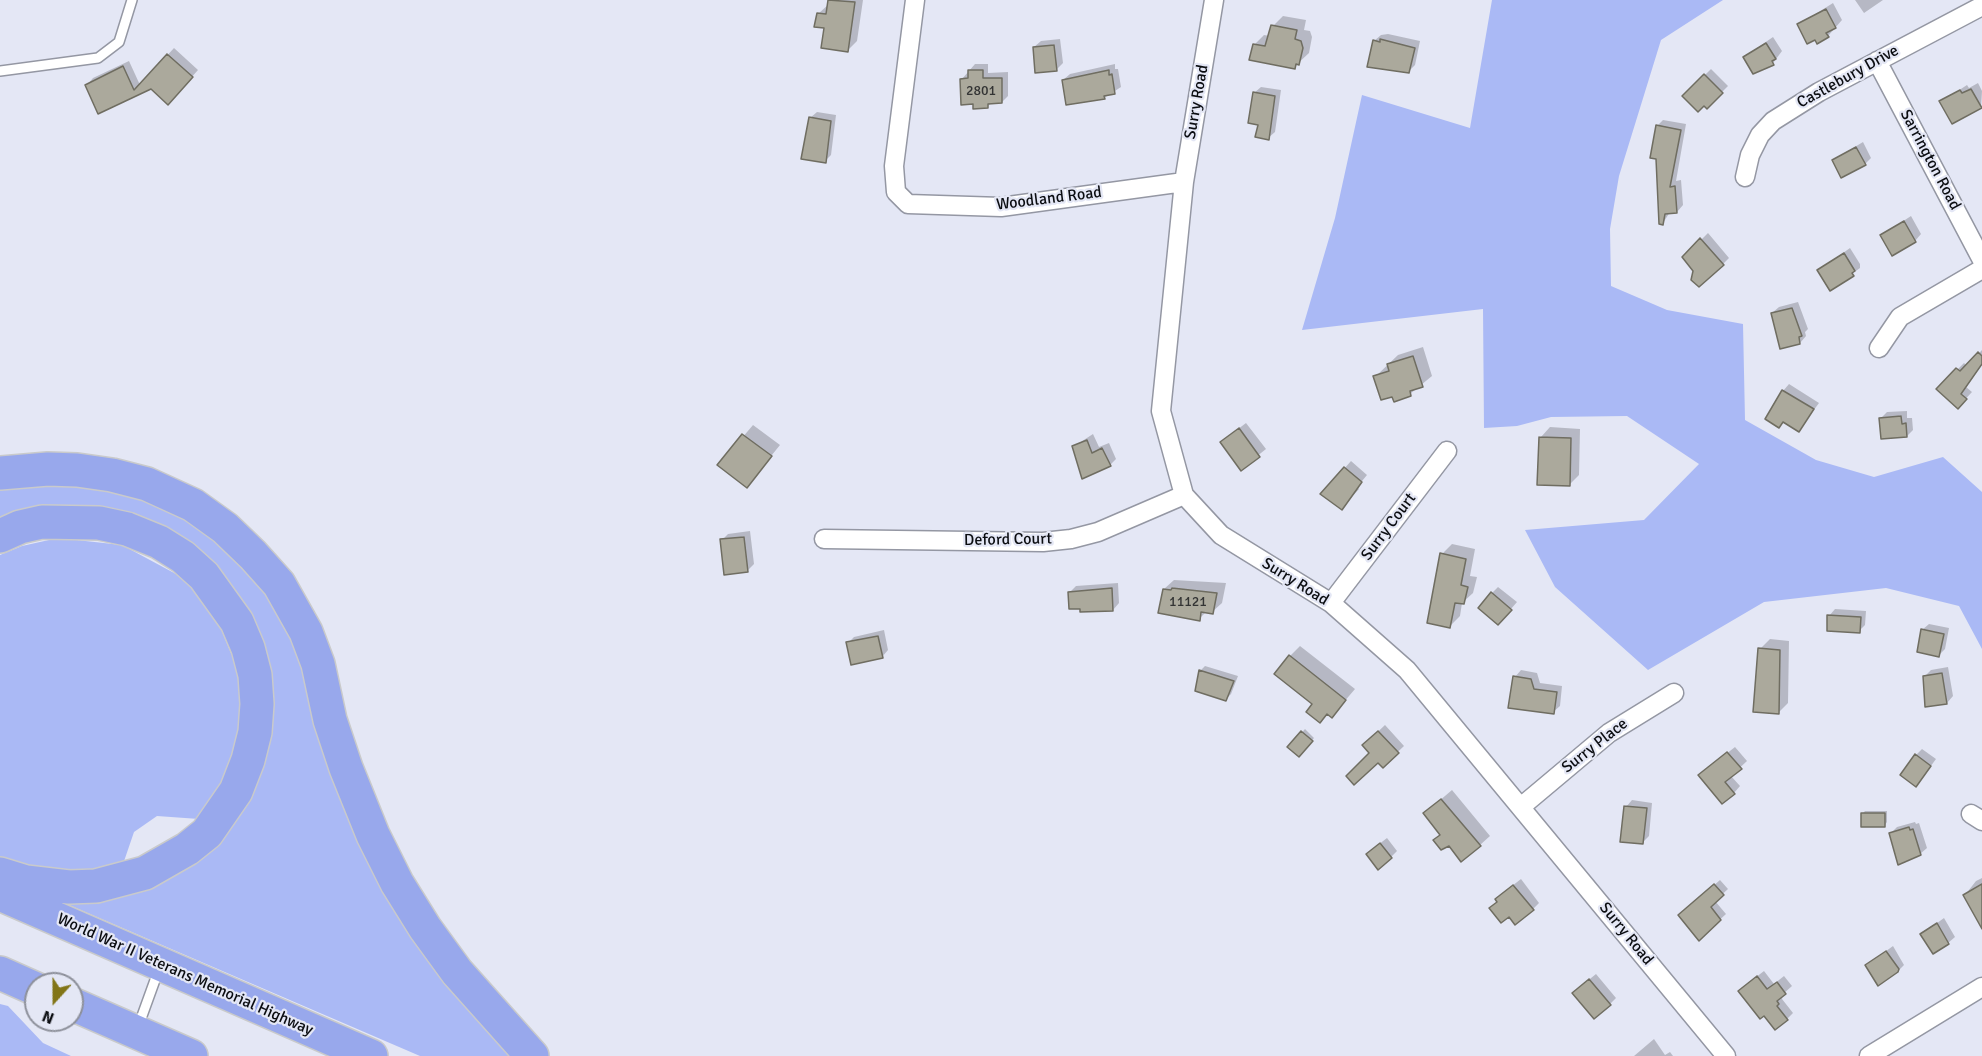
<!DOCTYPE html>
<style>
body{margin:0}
#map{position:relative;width:1982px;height:1056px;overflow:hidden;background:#e4e7f5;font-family:Signika,sans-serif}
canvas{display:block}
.north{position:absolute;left:24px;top:972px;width:60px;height:60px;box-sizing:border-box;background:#e4e7f5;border:2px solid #8d909a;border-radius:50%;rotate:201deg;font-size:16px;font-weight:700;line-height:24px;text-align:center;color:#0b0d11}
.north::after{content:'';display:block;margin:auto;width:21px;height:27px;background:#827517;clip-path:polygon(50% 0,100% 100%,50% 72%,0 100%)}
</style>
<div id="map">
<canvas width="1982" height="1056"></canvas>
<div class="north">N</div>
</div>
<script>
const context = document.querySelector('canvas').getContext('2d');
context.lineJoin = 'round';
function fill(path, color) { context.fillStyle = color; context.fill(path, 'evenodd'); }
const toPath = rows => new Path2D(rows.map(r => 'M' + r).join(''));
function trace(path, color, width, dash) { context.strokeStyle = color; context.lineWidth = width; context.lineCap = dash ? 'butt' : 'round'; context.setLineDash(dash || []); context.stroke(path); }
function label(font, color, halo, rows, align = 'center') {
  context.font = font + ' Signika,sans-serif'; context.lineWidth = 4.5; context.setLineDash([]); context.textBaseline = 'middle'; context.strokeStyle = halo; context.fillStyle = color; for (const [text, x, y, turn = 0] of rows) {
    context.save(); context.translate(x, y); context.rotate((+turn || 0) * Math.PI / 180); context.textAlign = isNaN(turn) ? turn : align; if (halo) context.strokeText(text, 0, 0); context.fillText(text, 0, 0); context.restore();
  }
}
fill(toPath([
 [1492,0,1723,0,1661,40,1619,176,1610,229,1611,286,1667,310,1743,324,1745,420,1816,460,1874,477,1943,457,1982,492,1982,649,1959,606,1886,588,1764,602,1648,670,1555,587,1525,530,1644,520,1699,464,1627,416,1551,417,1517,426,1484,428,1483,309,1302,330,1335,218,1362,95,1470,128],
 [0,484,96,486,137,497,183,517,213,539,242,566,271,601,301,657,326,754,515,1056,420,1056,41,893,66,896,231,816,255,635,125,513,79,505,22,512,0,520],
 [58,538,122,545,189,581,216,617,243,682,242,728,235,762,199,819,157,816,134,832,121,870,85,876,0,860,0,555,22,546],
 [0,1004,8,1006,43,1043,71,1056,0,1056]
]), '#aab9f5');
fill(toPath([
 [830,0,863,0,857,41,847,51,818,14,829,4],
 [1855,0,1883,0,1864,13],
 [1833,3,1842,20,1828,36,1798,25],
 [1283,16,1306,20,1304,30,1310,31,1312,37,1309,53,1294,67,1254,45,1264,35,1270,36,1273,26],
 [1388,34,1420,41,1415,65,1408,72,1374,41,1381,35],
 [1773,37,1782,51,1773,63,1744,57],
 [1060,39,1063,63,1056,70,1034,47,1041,41],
 [174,48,198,70,174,97,151,87,99,112,87,85,93,78,129,61,140,85],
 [975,64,988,64,988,73,1008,72,1008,96,1002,102,992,102,987,107,962,79],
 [1115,64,1115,69,1118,69,1121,87,1104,98,1063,80,1070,74],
 [1711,69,1728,86,1707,107,1684,96],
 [1978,83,1982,91,1981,107,1941,102,1967,85,1969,88],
 [1261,87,1281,90,1275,132,1268,138,1260,124,1254,93],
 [817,112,836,115,831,155,825,161,810,118],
 [1663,120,1686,124,1676,181,1681,180,1683,205,1677,212,1670,212,1663,223,1657,126],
 [1863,142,1871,158,1865,164,1833,160],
 [1911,216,1921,234,1915,241,1882,235],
 [1708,233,1729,258,1723,264,1694,270,1684,257],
 [1850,248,1860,264,1860,268,1831,289,1819,270],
 [1798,302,1808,329,1805,332,1806,336,1800,343,1772,313,1779,307],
 [1423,347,1432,376,1410,394,1375,377,1398,355],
 [1982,350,1982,365,1966,387,1972,392,1958,407,1938,389,1964,363,1967,366],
 [1789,384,1819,403,1799,430,1783,391],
 [1907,411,1907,418,1912,418,1913,430,1907,436,1881,418,1887,412],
 [1246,423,1266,449,1241,469,1221,442],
 [753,425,780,445,747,486,719,465],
 [1550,427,1580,429,1579,475,1569,485,1541,437],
 [1093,434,1099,447,1109,443,1116,459,1110,465,1073,447],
 [1351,461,1367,475,1357,487,1359,489,1342,508,1322,494],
 [750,531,754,564,747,571,722,540,728,534],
 [1452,544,1475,549,1470,576,1477,577,1473,593,1462,603,1460,616,1450,626,1442,554],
 [1174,580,1226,583,1222,603,1212,612,1207,611,1199,619,1164,589],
 [1118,583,1119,603,1113,610,1070,592,1076,586],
 [1498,587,1517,602,1504,617,1492,593],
 [1835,609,1866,611,1865,625,1859,631,1829,616],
 [1929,624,1949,628,1945,649,1939,655,1922,630],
 [884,630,888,650,882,657,848,643,854,637],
 [1770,639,1789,641,1788,703,1778,713,1760,649],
 [1300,646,1355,689,1332,716,1314,703,1290,656],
 [1205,666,1238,676,1231,694,1226,699,1200,671],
 [1948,667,1953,696,1947,703,1927,706,1924,677,1931,670],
 [1521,670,1537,673,1540,683,1562,686,1560,706,1553,712,1515,677],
 [1385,725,1404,746,1383,766,1364,745],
 [1305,729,1314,738,1299,755,1290,746],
 [1735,747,1747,761,1731,776,1740,786,1734,793,1707,769],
 [1922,749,1936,759,1922,778,1916,755],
 [1452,790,1490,836,1480,845,1442,834,1425,813],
 [1632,800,1652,803,1649,836,1642,843,1626,807],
 [1865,811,1887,811,1887,822,1885,825,1862,814],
 [1915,822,1916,824,1919,823,1927,848,1920,854,1890,834,1897,827],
 [1387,838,1397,851,1391,857,1374,848],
 [1982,878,1982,926,1965,895,1976,881],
 [1521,879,1539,903,1533,909,1498,901,1503,893],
 [1720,880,1728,889,1715,901,1726,914,1699,939,1686,910],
 [1944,918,1955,937,1948,943,1922,934],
 [1893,946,1904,965,1898,971,1867,965],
 [1764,971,1774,984,1784,976,1792,986,1783,994,1782,999,1793,1013,1787,1019,1747,984],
 [1596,974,1616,998,1610,1004,1580,987],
 [1654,1039,1665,1055,1670,1052,1673,1056,1634,1056]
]), '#0003');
const building = toPath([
 [828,0,855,2,848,52,821,48,824,28,814,27,817,13,826,14,828,0],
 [1826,9,1836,28,1826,33,1829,37,1817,44,1815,40,1807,44,1797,24,1826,9],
 [1271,25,1297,30,1295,39,1301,41,1303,48,1299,65,1296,64,1295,69,1249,60,1253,44,1265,46,1271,25],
 [1380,39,1415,48,1409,73,1367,67,1373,40,1380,42,1380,39],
 [1766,43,1776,59,1772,61,1774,65,1753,74,1743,57,1766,43],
 [1054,45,1057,71,1035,73,1033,47,1054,45],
 [167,54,193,77,168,105,151,89,98,114,85,85,123,66,134,90,167,54],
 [968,70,983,70,983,78,1002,78,1002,103,988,104,988,108,973,109,973,104,961,105,960,79,968,78,968,70],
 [1109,70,1109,75,1112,74,1115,94,1104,96,1105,99,1066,105,1062,80,1109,70],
 [1704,74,1723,93,1707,109,1704,106,1698,112,1682,96,1704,74],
 [1971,89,1982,108,1952,124,1939,101,1960,90,1962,93,1971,89],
 [1253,92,1275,96,1269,140,1255,137,1258,125,1248,123,1253,92],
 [809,117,831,121,826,163,801,159,809,117],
 [1656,125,1681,130,1670,187,1675,186,1677,213,1665,214,1663,225,1659,224,1656,159,1650,158,1656,125],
 [1856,147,1866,165,1841,178,1832,160,1856,147],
 [1904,221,1916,242,1892,256,1880,235,1904,221],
 [1700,238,1724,265,1699,287,1691,280,1693,271,1682,257,1700,238],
 [1844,253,1855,271,1852,273,1854,276,1830,291,1817,270,1844,253],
 [1792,308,1802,336,1799,337,1800,344,1780,349,1771,313,1792,308],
 [1978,352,1982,356,1982,364,1961,394,1967,399,1958,409,1936,389,1956,368,1960,371,1978,352],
 [1413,356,1423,387,1410,391,1411,396,1394,402,1392,397,1381,400,1373,376,1389,371,1387,364,1413,356],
 [1782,390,1814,409,1799,432,1783,422,1779,428,1765,419,1782,390],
 [1901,416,1902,424,1906,423,1907,437,1881,439,1879,418,1901,416],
 [1239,428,1260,457,1241,471,1220,442,1239,428],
 [742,434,772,456,747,488,717,465,742,434],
 [1539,437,1571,438,1570,486,1537,485,1539,437],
 [1087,440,1092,453,1102,448,1111,466,1082,479,1072,446,1087,440],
 [1344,467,1362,482,1342,510,1320,494,1344,467],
 [744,537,748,572,724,575,720,539,744,537],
 [1440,553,1466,559,1461,585,1468,587,1464,604,1455,603,1450,628,1427,623,1440,553],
 [1112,588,1113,611,1080,612,1080,609,1069,609,1068,592,1112,588],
 [1172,588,1217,593,1213,614,1201,612,1200,621,1158,613,1163,589,1171,590,1172,588],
 [1491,592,1512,610,1498,625,1478,608,1491,592],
 [1827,615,1861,617,1860,633,1827,631,1827,615],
 [1921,629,1944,634,1939,657,1917,652,1921,629],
 [878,636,883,658,851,665,846,642,878,636],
 [1758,648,1780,650,1779,714,1753,712,1758,648],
 [1289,655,1346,700,1332,718,1327,714,1320,723,1306,712,1312,704,1274,674,1289,655],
 [1199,670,1234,681,1226,701,1195,691,1199,670],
 [1942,673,1947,704,1925,707,1923,676,1942,673],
 [1513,676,1531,679,1534,689,1557,692,1554,714,1508,708,1513,676],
 [1301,731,1313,741,1299,757,1287,747,1301,731],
 [1378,731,1399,753,1383,768,1378,763,1354,785,1346,776,1369,753,1362,745,1378,731],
 [1727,752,1742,769,1725,782,1735,794,1722,804,1698,775,1727,752],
 [1915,754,1931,766,1916,787,1900,775,1915,754],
 [1441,799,1481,846,1461,862,1449,846,1441,850,1433,840,1440,835,1423,813,1441,799],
 [1624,806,1647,808,1643,844,1620,842,1624,806],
 [1861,813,1885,813,1885,827,1861,827,1861,813],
 [1909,827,1910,830,1913,829,1921,855,1898,865,1889,833,1909,827],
 [1380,843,1392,858,1378,870,1366,854,1380,843],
 [1714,884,1724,895,1711,907,1721,920,1699,941,1678,915,1714,884],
 [1982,884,1982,929,1963,895,1982,884],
 [1513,885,1534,910,1515,925,1509,917,1501,923,1489,908,1497,902,1495,899,1513,885],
 [1937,923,1949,944,1933,954,1920,934,1937,923],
 [1886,951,1899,969,1898,972,1878,986,1865,965,1886,951],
 [1757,976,1767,989,1777,982,1786,994,1777,1001,1779,1004,1777,1006,1788,1020,1775,1030,1764,1016,1760,1019,1738,991,1757,976],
 [1589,979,1611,1005,1594,1019,1572,993,1589,979]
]);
fill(building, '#aba99c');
trace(building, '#6f6d61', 1.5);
const lane = toPath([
 [0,71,98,58,119,42,132,0],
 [138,1027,159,969]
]);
const street = toPath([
 [915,0,894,166,896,192,908,204,1001,207,1184,182],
 [1214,0,1184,182,1161,411,1184,495,1221,535,1331,603,1407,670,1726,1056],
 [1877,61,1982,260],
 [1745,177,1750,155,1760,135,1773,121,1819,92,1982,6],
 [1879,348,1900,317,1982,269],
 [824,539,1043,542,1071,539,1098,532,1184,495],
 [1331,603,1447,451],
 [1522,806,1609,733,1674,693],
 [1971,814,1982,821],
 [1869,1056,1982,987]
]);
const highway = toPath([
 [0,473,48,469,77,470,112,475,147,484,193,505,225,528,253,555,279,584,306,632,318,664,330,720,346,768,373,835,397,883,425,928,457,972,532,1056],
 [0,536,20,527,42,522,99,523,127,529,159,542,183,557,204,576,237,622,248,648,255,675,257,704,255,732,248,760,236,791,207,833,187,849,145,873,96,886,69,887,26,882,0,874],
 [0,894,371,1056],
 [0,973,36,989],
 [72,1004,191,1056]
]);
trace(lane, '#9497a3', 12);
trace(street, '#9497a3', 21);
trace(highway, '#c9cacb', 36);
trace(lane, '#fff', 9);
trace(street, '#fff', 18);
trace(highway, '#98a8ec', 33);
label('14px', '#333434', null, [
 ["2801",981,91],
 ["11121",1188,602]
]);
label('16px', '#0b0d11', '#e4e7f5', [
 ["Castlebury Drive",1848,77,-29],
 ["Surry Road",1197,102,-80],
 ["Sarrington Road",1930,160,62],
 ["Woodland Road",1049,199,-7],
 ["Surry Court",1389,527,-53],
 ["Deford Court",1008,540,-1],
 ["Surry Road",1295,582,32],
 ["Surry Place",1595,746,-38],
 ["Surry Road",1626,934,51],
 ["World War II Veterans Memorial Highway",185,975,24]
]);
</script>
